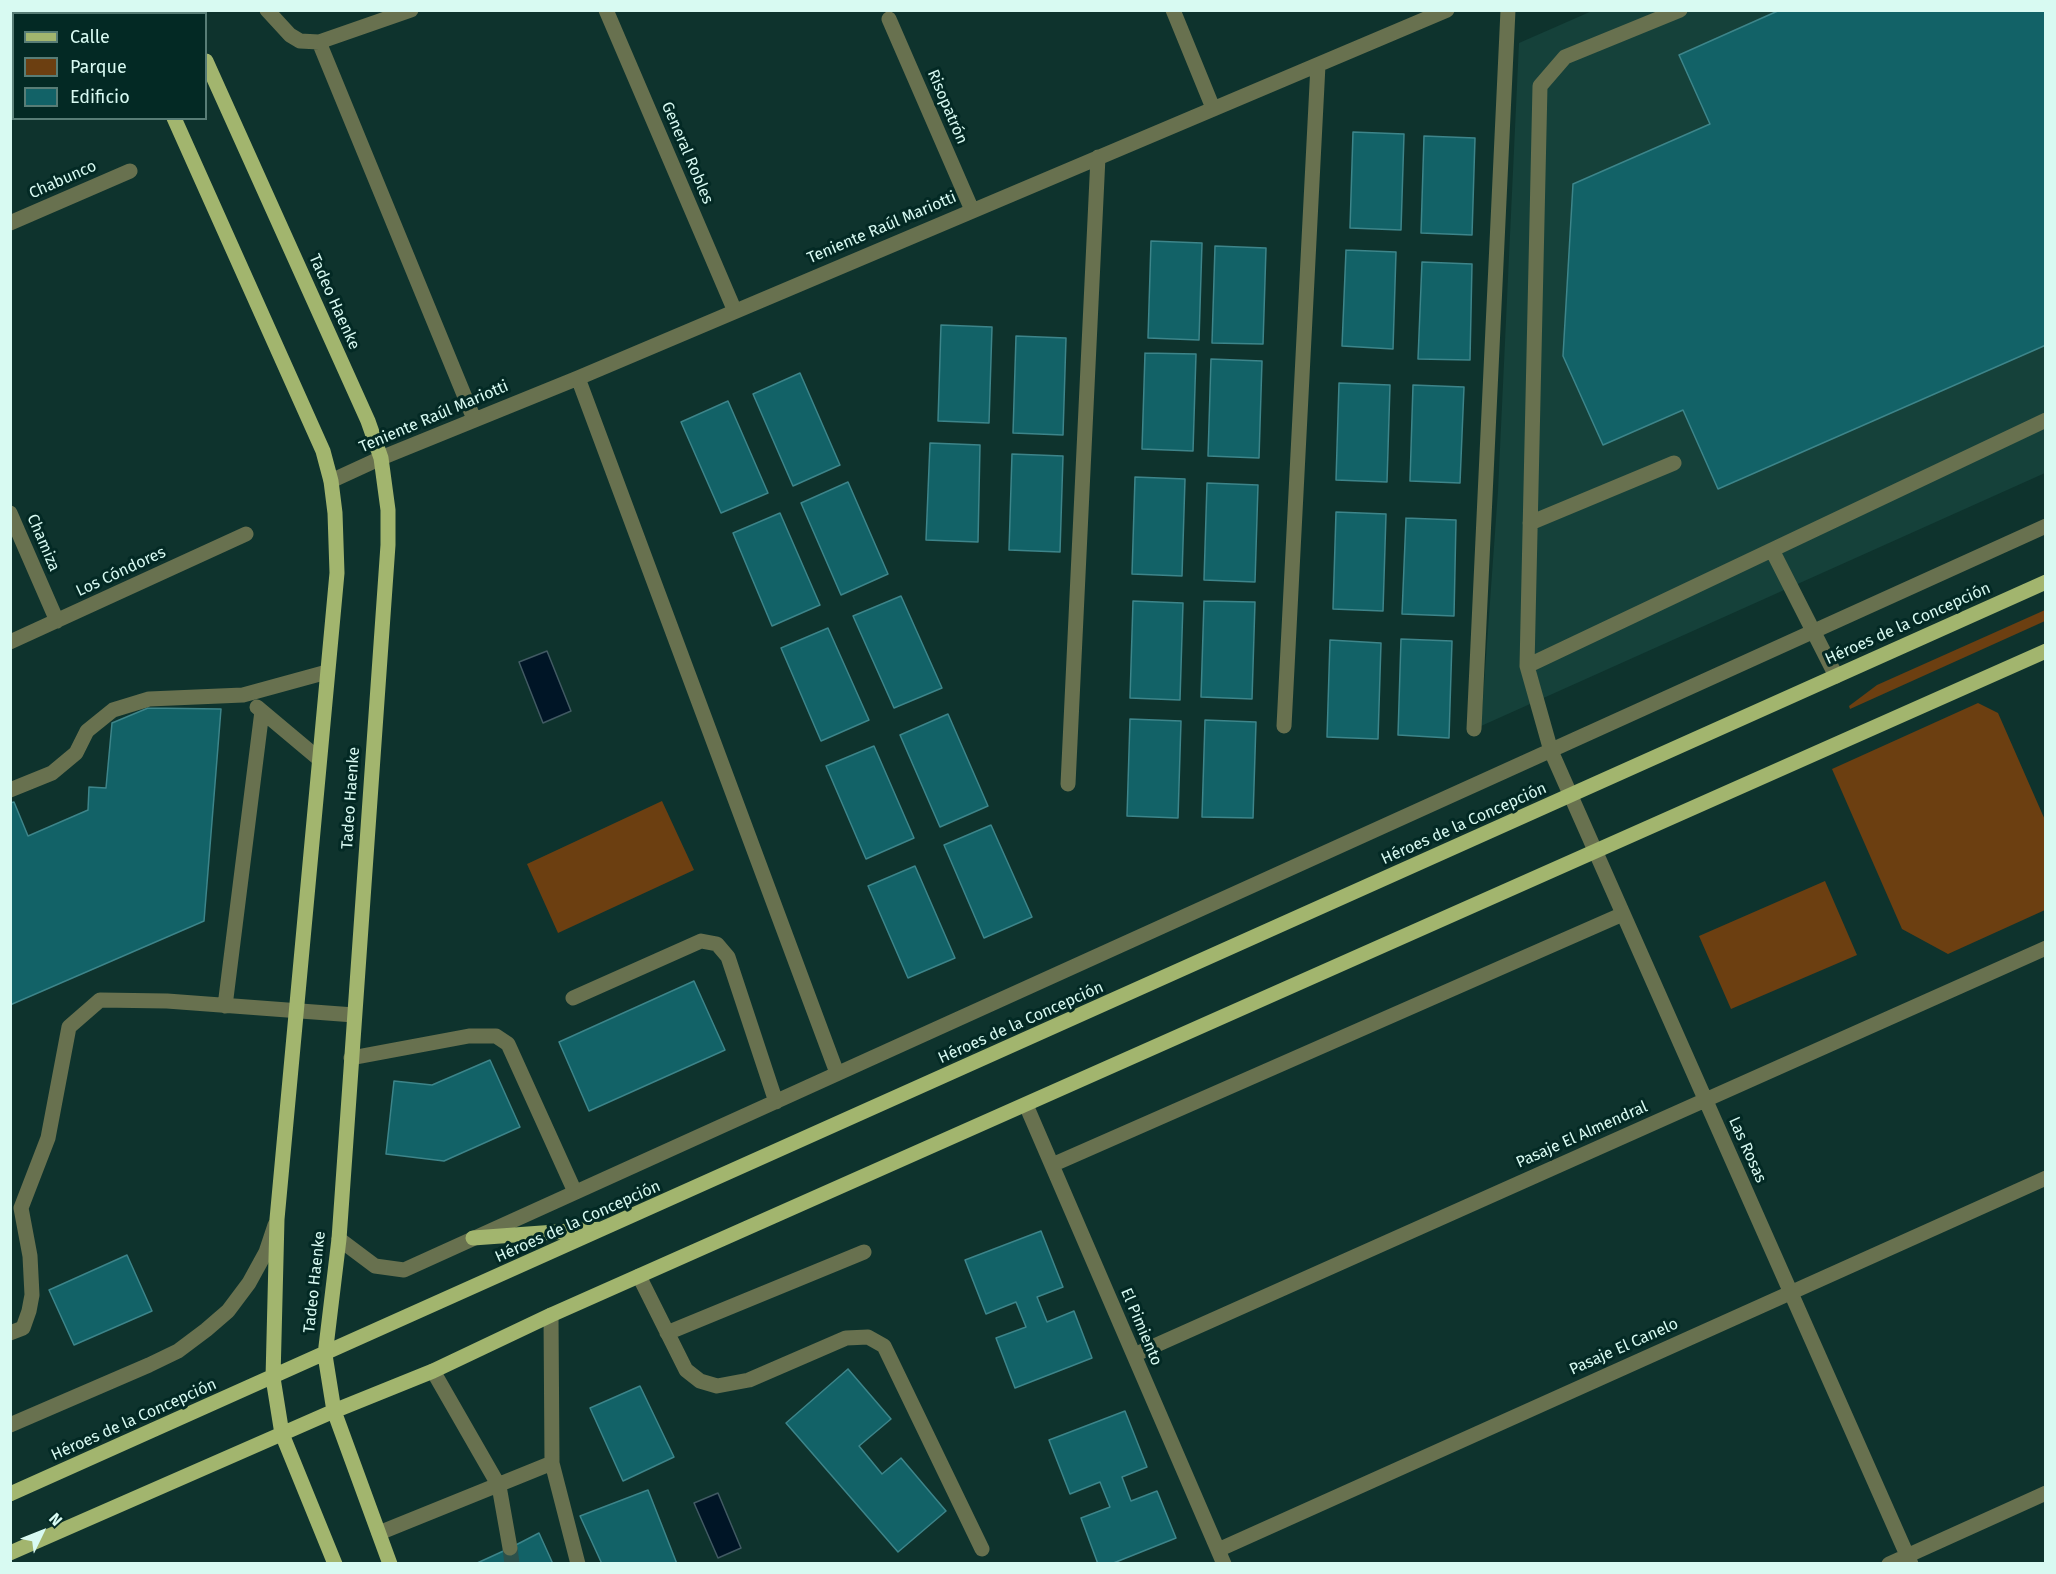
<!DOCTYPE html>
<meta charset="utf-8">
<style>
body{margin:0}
#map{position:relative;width:2056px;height:1574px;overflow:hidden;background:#0e332d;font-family:"Fira Sans",sans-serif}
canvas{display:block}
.frame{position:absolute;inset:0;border:12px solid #d8faf2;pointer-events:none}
.legend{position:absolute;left:12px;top:12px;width:195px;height:108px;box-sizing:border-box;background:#032924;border:2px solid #587d76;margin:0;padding:8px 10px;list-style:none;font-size:18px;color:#d8faf2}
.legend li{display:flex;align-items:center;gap:12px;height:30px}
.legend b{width:30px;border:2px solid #587d76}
.north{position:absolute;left:12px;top:1502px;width:60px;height:60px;-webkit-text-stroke:4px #032924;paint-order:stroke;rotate:47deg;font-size:16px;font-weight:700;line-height:24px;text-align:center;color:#d8faf2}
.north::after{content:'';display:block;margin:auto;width:21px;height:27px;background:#d8faf2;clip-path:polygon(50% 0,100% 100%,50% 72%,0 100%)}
</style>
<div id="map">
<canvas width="2056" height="1574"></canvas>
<div class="frame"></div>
<ul class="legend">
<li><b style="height:8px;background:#a2b56e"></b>Calle</li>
<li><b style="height:16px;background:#6c3f11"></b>Parque</li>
<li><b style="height:16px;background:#126267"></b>Edificio</li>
</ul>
<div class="north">N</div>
</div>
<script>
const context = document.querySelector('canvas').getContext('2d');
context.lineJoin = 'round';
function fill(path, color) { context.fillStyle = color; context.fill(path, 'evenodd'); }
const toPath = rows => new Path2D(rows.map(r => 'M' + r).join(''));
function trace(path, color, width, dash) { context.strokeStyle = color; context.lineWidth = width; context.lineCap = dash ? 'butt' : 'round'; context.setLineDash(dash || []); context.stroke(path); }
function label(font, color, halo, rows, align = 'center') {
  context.font = font + ' "Fira Sans",sans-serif'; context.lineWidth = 6; context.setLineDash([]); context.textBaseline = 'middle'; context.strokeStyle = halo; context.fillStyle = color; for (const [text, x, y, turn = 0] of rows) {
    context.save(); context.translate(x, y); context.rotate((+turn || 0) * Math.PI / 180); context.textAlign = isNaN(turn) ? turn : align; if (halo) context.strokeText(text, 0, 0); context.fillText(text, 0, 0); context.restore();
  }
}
fill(toPath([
 [1592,11,2045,11,2045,473,1481,726,1498,491,1519,43]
]), '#15413a');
fill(toPath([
 [2045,610,2045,621,1850,709,1849,706,1877,685],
 [1978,703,1998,713,2045,820,2045,910,1948,954,1902,929,1832,769],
 [662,801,694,870,558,933,527,864],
 [1825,881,1857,955,1731,1009,1699,936]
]), '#6c3f11');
const water = toPath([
 [547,651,571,711,543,723,519,662,547,651],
 [718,1493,741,1548,718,1558,694,1503,718,1493]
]);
fill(water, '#001526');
trace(water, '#415a63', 1.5);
const building = toPath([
 [1780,10,2046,10,2046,345,1718,489,1683,410,1603,445,1563,356,1573,184,1710,124,1679,55,1780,10],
 [1353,132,1404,134,1401,230,1350,228,1353,132],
 [1424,136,1475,138,1472,235,1421,233,1424,136],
 [1151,241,1202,243,1199,340,1148,338,1151,241],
 [1215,246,1266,248,1263,344,1212,343,1215,246],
 [1346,250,1396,252,1393,349,1342,346,1346,250],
 [1422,262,1472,264,1470,360,1418,359,1422,262],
 [941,325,992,327,989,423,938,421,941,325],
 [1016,336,1066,338,1063,435,1013,433,1016,336],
 [1145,353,1196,354,1193,451,1142,449,1145,353],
 [1211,359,1262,361,1259,458,1208,456,1211,359],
 [800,373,840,465,793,486,753,394,800,373],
 [1339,383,1390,385,1387,482,1336,480,1339,383],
 [1413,385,1464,387,1460,483,1410,481,1413,385],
 [728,401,768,493,721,513,681,422,728,401],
 [930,443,980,445,978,542,926,540,930,443],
 [1012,454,1063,456,1060,552,1009,550,1012,454],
 [1135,477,1185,479,1182,576,1132,574,1135,477],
 [848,482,888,574,841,595,801,503,848,482],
 [1207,483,1258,485,1255,582,1204,580,1207,483],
 [1336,512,1386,514,1383,611,1333,609,1336,512],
 [780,513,820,605,772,626,733,533,780,513],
 [1406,518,1456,520,1454,616,1402,614,1406,518],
 [901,596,942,688,894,708,853,616,901,596],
 [1133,601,1183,603,1180,700,1130,698,1133,601],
 [1204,601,1255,602,1252,699,1201,697,1204,601],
 [828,628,869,720,821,741,781,648,828,628],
 [1401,639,1452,641,1449,738,1398,735,1401,639],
 [1330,640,1381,643,1378,739,1327,737,1330,640],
 [148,708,221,709,204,921,10,1005,10,803,14,802,28,836,88,810,89,787,106,788,112,723,148,708],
 [948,714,988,806,940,827,900,735,948,714],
 [1130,719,1181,721,1178,818,1127,816,1130,719],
 [1205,720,1256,722,1253,818,1202,817,1205,720],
 [874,746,914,838,866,859,826,766,874,746],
 [991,825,1032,917,984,938,944,845,991,825],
 [915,866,955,958,908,978,868,886,915,866],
 [694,981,725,1050,589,1111,559,1042,694,981],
 [490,1060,520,1127,444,1161,386,1154,394,1081,432,1085,490,1060],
 [1041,1231,1063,1287,1037,1297,1047,1322,1074,1311,1092,1358,1015,1388,996,1338,1026,1327,1016,1302,986,1314,965,1260,1041,1231],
 [127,1255,152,1311,74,1345,49,1290,127,1255],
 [848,1369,891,1419,859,1446,882,1474,901,1458,946,1511,898,1552,786,1423,848,1369],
 [640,1386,674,1457,623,1481,590,1408,640,1386],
 [1125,1411,1147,1467,1122,1477,1131,1501,1157,1491,1176,1538,1111,1564,1098,1564,1081,1518,1110,1507,1100,1482,1070,1494,1049,1440,1125,1411],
 [648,1490,677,1564,602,1564,580,1516,648,1490],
 [539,1533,553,1564,475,1564,510,1548,539,1533]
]);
fill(building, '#126267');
trace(building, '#3d858a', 1.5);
trace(toPath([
 [510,1548,512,1564]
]), '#2c514b', 15, [15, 8]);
trace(toPath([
 [267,10,290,35,300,41,319,42,411,10],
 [606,10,734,309],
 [1173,10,1213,108],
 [1680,10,1565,57,1540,86,1527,666,1551,751,1911,1564],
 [889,19,972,210],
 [319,42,474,419],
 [10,223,130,171],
 [578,378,837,1073],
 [331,481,381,458,578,378,1447,10],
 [10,513,57,621],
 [1530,523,1674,463],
 [1772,550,1836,676],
 [10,642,246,534],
 [1527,666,2046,420],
 [257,707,319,759],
 [1284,726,1318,65],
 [1474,729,1508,10],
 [1068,784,1098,157],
 [10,790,52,773,76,753,87,731,113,710,149,699,243,695,327,672],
 [573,998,701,941,717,944,728,957,776,1102],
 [225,1006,262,711],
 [351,1058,469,1036,496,1036,508,1044,575,1192],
 [1026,1105,1224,1564],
 [1052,1165,1623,914],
 [339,1239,375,1266,404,1270,2046,526],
 [639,1276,686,1370,700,1381,717,1386,749,1380,846,1338,868,1337,884,1346,982,1549],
 [551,1315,552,1463,578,1564],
 [10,1333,23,1328,29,1311,32,1295,30,1256,21,1208,48,1138,69,1027,100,1000,167,1001,354,1015],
 [667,1333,864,1252],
 [1134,1355,2046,948],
 [433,1371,499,1486,510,1548],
 [10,1425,149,1365,178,1351,206,1330,228,1311,249,1283,266,1252,275,1225],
 [379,1533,552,1463],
 [1218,1550,2046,1178],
 [1889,1564,2046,1493]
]), '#68714f', 15);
trace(toPath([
 [126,10,127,14],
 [182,10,184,14],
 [206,61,368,421,381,458,388,510,388,545,339,1239,325,1355,334,1411,390,1564],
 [174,118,323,451,331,481,335,513,337,573,277,1219,273,1378,282,1434,335,1564],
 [473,1238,597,1229],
 [10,1494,2046,582],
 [10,1553,334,1411,433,1371,551,1315,2046,651]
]), '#a2b56e', 15);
label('16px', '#d8faf2', '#032924', [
 ["Risopatrón",947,107,67],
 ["General Robles",687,153,67],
 ["Chabunco",63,180,-24],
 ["Teniente Raúl Mariotti",882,228,-23],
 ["Tadeo Haenke",334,302,66],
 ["Teniente Raúl Mariotti",434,417,-23],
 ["Chamiza",43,543,67],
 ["Los Cóndores",121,572,-25],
 ["Héroes de la Concepción",1908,624,-24],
 ["Tadeo Haenke",351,798,-86],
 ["Héroes de la Concepción",1464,824,-24],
 ["Héroes de la Concepción",1021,1023,-24],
 ["Pasaje El Almendral",1582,1135,-24],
 ["Las Rosas",1747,1150,66],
 ["Héroes de la Concepción",578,1222,-24],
 ["Tadeo Haenke",315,1282,-84],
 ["El Pimiento",1141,1327,67],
 ["Pasaje El Canelo",1624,1347,-24],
 ["Héroes de la Concepción",134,1420,-24]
]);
</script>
